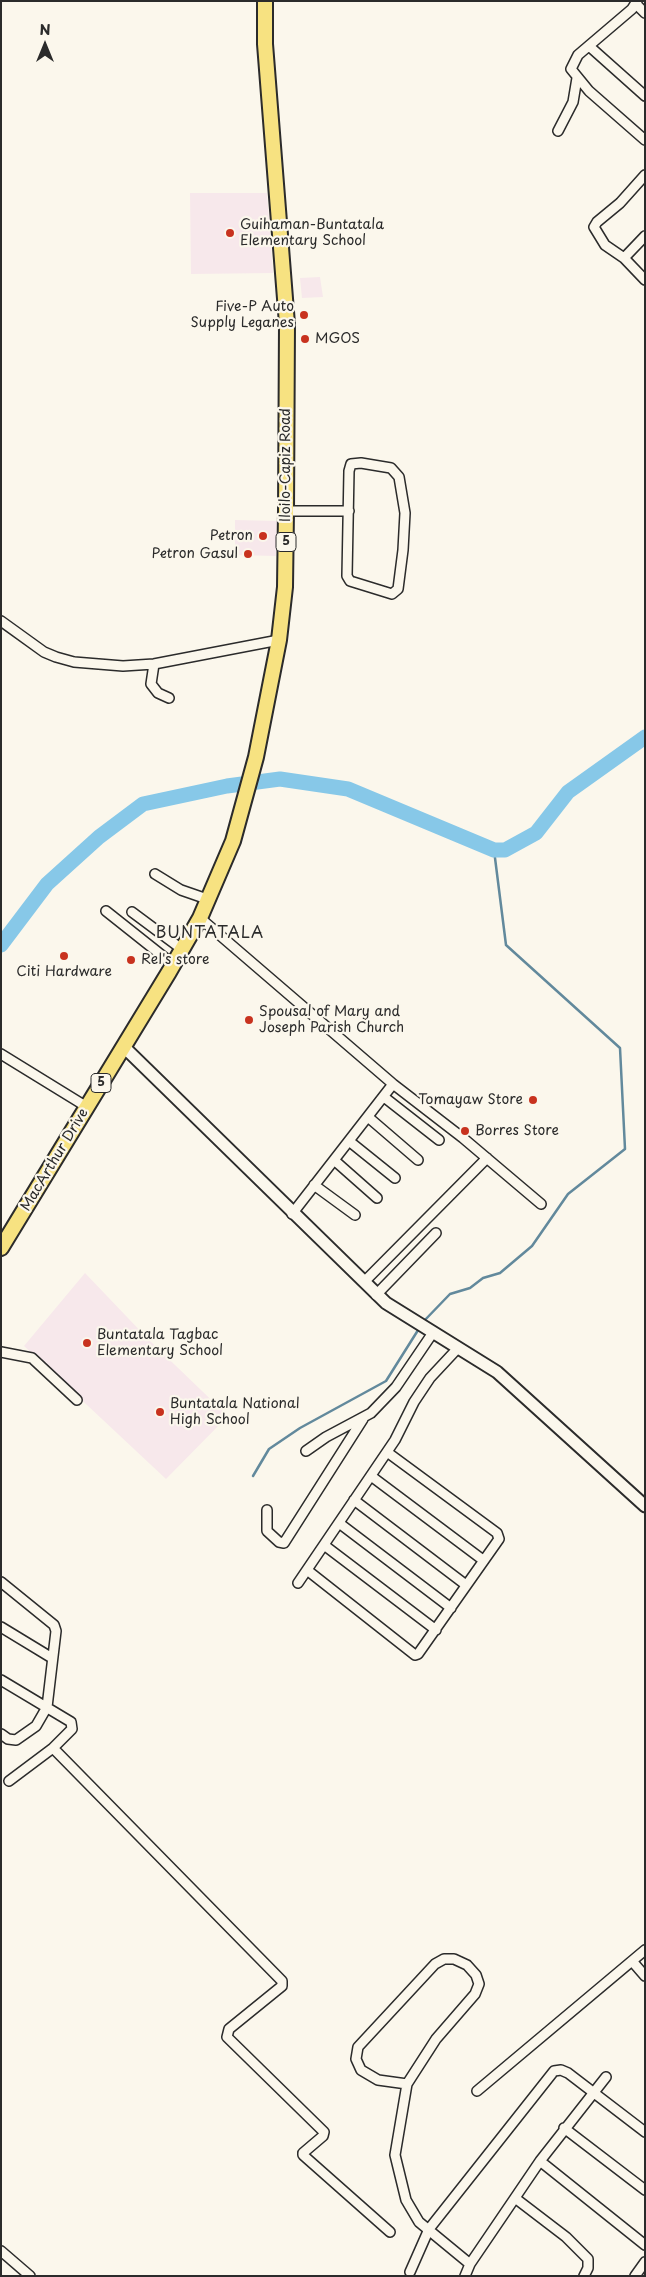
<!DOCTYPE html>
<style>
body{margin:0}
#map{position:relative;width:646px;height:2277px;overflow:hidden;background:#fbf7ec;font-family:"Playpen Sans",sans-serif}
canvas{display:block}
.frame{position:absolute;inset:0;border:2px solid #2b2b2b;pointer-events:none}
.north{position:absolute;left:20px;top:20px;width:50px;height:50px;-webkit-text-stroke:4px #fbf7ec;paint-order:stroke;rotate:0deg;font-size:14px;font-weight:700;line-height:20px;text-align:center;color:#2b2b2b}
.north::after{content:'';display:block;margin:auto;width:18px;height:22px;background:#2b2b2b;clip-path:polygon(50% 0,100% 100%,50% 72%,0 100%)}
</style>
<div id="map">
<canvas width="646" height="2277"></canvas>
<div class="frame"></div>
<div class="north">N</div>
</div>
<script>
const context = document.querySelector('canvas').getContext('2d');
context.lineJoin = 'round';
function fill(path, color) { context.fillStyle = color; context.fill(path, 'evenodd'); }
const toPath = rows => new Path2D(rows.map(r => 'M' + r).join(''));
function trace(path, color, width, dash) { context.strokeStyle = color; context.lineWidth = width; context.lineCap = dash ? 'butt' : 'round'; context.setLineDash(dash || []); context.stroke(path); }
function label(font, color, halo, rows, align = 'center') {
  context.font = font + ' "Playpen Sans",sans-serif'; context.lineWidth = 4.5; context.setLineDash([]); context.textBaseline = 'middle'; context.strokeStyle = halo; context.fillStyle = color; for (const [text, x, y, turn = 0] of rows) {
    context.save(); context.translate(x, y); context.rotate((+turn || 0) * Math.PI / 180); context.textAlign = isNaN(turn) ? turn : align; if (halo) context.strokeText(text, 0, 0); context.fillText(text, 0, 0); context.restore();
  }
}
fill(toPath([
 [190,193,267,193,273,273,191,274],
 [320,277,323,297,302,298,300,278],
 [235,520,277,521,276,556,235,555],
 [85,1273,149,1340,228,1416,166,1479,24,1346]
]), '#f7e8eb');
trace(toPath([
 [423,1322,450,1294,470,1288,483,1278,500,1273,532,1246,568,1194,625,1149,620,1048,506,945,494,850],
 [253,1476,269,1449,300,1428,386,1381,420,1327]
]), '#62899c', 2.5);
trace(toPath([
 [1,945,47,884,99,837,143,804,227,786,280,779,348,789,494,850,505,850,536,833,568,792,645,737]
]), '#87c8e8', 15);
const minor = toPath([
 [637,1,632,9,578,55,571,69,589,91,645,140],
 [636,4,645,13],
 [589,46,645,96],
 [558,131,573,102,577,78],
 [645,175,620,203,597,222,594,227,605,245,624,258,645,280],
 [624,258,645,236],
 [361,463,391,468,399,477,405,513,403,550,398,589,392,594,350,581,347,576,349,471,351,464,361,463],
 [286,511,349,511],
 [1,621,44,652,56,657,74,662,123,666,154,664,279,640],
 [154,664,151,684,158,693,169,698],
 [155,874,181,890,207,899],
 [106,911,174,965],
 [132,912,183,950],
 [200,918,393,1084,463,1138,541,1204],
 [1,1054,87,1107],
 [384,1097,439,1140],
 [368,1117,418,1160],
 [349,1141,395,1178],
 [334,1160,377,1198],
 [314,1185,355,1215],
 [292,1214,393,1084],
 [364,1282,487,1158],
 [376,1295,436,1233],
 [1,1352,32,1358,77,1400],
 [306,1451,326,1437,371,1413,396,1387,432,1334],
 [371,1476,483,1560],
 [354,1500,466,1585],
 [267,1510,267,1531,279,1542,284,1543,363,1419],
 [339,1523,451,1608],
 [324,1545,436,1630],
 [307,1570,415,1655,418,1654,499,1539,497,1533,387,1452],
 [1,1582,54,1625,56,1631,47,1707,36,1726,16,1740,8,1739,1,1734],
 [298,1583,395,1440,414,1402,430,1378,458,1348],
 [1,1627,52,1658],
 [1,1680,71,1722,72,1729,53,1748,282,1981,282,1986,229,2029,227,2037,324,2132,323,2136,303,2153,303,2155,390,2232],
 [9,1781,53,1748],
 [632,1961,645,1976],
 [407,2084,378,2080,361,2070,356,2059,358,2047,435,1964,444,1959,454,1959,467,1965,476,1975,479,1984,475,1994,436,2039,407,2084,395,2155,406,2200,419,2222,470,2264],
 [477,2091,645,1950],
 [564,2128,645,2190],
 [540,2161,645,2245],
 [515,2198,566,2237,588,2259,588,2268,584,2276],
 [1,2251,30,2276],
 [410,2272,429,2229,554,2071,561,2070,568,2073,645,2132],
 [465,2276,470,2264,540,2161,606,2077],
 [635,2276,645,2262]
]);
const tertiary = toPath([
 [124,1047,386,1303,497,1372,645,1506]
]);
const primary = toPath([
 [1,1248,169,972,200,918,233,841,256,757,279,640,285,587,286,511,287,324,265,44,265,1]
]);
trace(minor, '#2b2b2b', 12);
trace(tertiary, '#2b2b2b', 15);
trace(primary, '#2b2b2b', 18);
trace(minor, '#fbf7ec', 9);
trace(tertiary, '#fbf7ec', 11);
trace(primary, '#f7e281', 14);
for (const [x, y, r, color] of [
 [230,233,5,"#c8321e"],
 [304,315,5,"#c8321e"],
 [305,339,5,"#c8321e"],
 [263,536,5,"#c8321e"],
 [248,554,5,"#c8321e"],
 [64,956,5,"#c8321e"],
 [131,960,5,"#c8321e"],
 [249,1020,5,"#c8321e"],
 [533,1100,5,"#c8321e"],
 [465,1131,5,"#c8321e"],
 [87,1343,5,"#c8321e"],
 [160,1412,5,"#c8321e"]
]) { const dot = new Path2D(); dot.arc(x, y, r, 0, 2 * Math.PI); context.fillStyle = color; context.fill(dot); trace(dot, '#fbf7ec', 2); }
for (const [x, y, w] of [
 [286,542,20],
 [101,1083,20]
]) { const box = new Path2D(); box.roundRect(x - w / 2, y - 9.5, w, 19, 4); context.fillStyle = '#fbf7ec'; context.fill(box); trace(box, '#2b2b2b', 1); }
label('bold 12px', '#2b2b2b', null, [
 ["5",286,542],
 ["5",101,1083]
]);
label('14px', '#2b2b2b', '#fbf7ec', [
 ["Guihaman-Buntatala",240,225],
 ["Elementary School",240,241],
 ["Five-P Auto",294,307,"right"],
 ["Supply Leganes",294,323,"right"],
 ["MGOS",315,339],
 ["Petron",253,536,"right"],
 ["Petron Gasul",238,554,"right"],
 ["Rel's store",141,960],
 ["Citi Hardware",64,972,"center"],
 ["Spousal of Mary and",259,1012],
 ["Joseph Parish Church",259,1028],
 ["Tomayaw Store",523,1100,"right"],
 ["Borres Store",475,1131],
 ["Buntatala Tagbac",97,1335],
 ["Elementary School",97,1351],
 ["Buntatala National",170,1404],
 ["High School",170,1420]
], 'left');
label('14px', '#2b2b2b', '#fbf7ec', [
 ["Iloilo-Capiz Road",286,465,-90],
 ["MacArthur Drive",55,1160,-59]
]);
context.letterSpacing = '1px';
label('16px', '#2b2b2b', '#fbf7ec', [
 ["BUNTATALA",210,934]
]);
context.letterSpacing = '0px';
</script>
